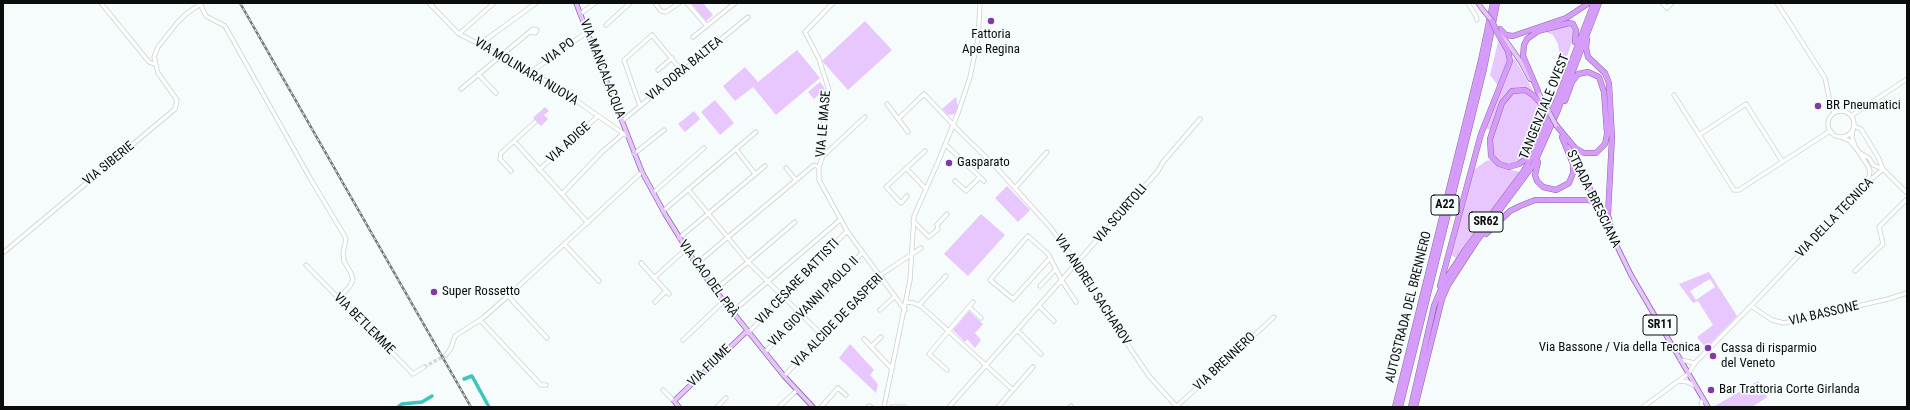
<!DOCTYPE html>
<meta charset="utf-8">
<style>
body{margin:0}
#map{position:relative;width:1910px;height:410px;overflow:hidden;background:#f5fcfb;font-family:"Roboto Condensed",sans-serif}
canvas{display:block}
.frame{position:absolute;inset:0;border:4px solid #0b0d0d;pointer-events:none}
</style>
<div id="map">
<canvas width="1910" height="410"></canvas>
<div class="frame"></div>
</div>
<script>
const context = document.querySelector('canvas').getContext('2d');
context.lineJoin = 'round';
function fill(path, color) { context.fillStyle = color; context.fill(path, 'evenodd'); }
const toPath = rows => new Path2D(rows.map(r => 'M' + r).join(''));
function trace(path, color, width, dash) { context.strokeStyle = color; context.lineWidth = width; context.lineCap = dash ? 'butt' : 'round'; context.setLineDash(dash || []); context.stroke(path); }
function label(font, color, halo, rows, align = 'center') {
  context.font = font + ' "Roboto Condensed",sans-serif'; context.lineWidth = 3.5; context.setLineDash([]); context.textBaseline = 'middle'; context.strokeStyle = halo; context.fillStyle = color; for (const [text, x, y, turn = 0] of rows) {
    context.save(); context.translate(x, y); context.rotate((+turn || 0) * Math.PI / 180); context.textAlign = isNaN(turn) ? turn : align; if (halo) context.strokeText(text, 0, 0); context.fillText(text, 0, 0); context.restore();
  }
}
fill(toPath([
 [691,3,703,3,713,15,706,21],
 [865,21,892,50,848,90,822,61],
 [1569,25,1575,34,1562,70,1558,44,1553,35,1544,31],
 [1499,38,1505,48,1508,61,1499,87,1490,75],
 [797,50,820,78,776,115,753,87,735,101,723,86,745,67,758,82],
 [1515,59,1533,91,1519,87,1512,89,1505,94,1491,130,1485,128,1508,73,1512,60],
 [820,82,825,89,814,99,808,92],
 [1527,92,1539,102,1548,118,1526,157,1520,161,1506,165,1500,162,1494,156,1491,143,1504,103,1512,93],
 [956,97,958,107,955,114,948,115,942,109],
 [715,100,734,123,720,135,701,112],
 [545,107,549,111,544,115,548,119,541,126,533,118],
 [694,111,700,119,685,132,678,124],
 [1491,160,1498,166,1520,172,1456,258,1451,255,1474,170,1486,161],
 [1007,186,1030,210,1018,222,995,198],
 [981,214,1005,235,968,276,944,254],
 [1709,272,1737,316,1706,348,1697,337,1713,325,1698,301,1693,303,1679,284],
 [1710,279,1715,287,1696,300,1690,291],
 [969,311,983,324,975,333,981,340,975,348,967,339,965,342,953,330],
 [850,344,874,370,870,375,878,384,876,393,839,358],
 [1758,381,1767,397,1752,407,1713,407]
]), '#e8c6fe');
trace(toPath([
 [464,379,472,376,489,407],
 [398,407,402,404,422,402,432,396]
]), '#3ac5be', 3.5);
trace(toPath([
 [424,367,446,355]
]), '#d2d8d7', 3.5, [3.5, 2]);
const minor = toPath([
 [101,3,149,62,154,64],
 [429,3,459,34,505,57,558,88,627,136],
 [655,3,661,11,666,12,679,3],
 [687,3,707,26],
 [833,3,805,32,819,59,829,90,824,109,823,155,819,167,819,180,847,231,905,310],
 [1468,3,1476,16,1477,20],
 [1662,3,1667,8,1672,3],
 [1777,3,1825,78,1830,102,1834,113],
 [200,4,206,16,225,26,310,178,344,235,346,239,343,253,344,261,351,273,353,280,350,286,341,296,343,303],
 [580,14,595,3],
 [606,25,630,3],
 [459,34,494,3],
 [693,37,735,3],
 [480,44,536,3],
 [658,70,672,58],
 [531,72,587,32],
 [478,74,496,93],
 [461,89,533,29,537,30,535,33,531,32],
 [1674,95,1734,190,1739,190,1830,131],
 [887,104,908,132],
 [640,106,624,60,652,35,682,71],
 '1828 124a13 13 0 1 1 26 0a13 13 0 1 1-26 0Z',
 [1851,116,1907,79],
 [898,119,924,94,961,133,995,166,1050,227,1077,263,1132,351,1149,376,1177,407],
 [622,121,748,17],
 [1854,126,1861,129,1878,157,1883,169,1907,193],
 [1853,130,1852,137,1855,146],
 [1699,135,1746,104,1782,161],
 [1841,137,1850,141,1856,148,1868,166,1870,171,1868,182],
 [514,141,562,194],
 [945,144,984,181],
 [736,149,755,174],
 [1860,153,1869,158,1873,165,1883,169],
 [634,154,664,130],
 [822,157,865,117],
 [786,168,796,180],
 [906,168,926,189],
 [539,170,598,116],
 [511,171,500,159,501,153,535,122],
 [955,181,966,191,980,177],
 [1015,188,1047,152],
 [688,189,748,262,823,336],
 [653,193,704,148],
 [907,196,901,203,886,187,925,151],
 [663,211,756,132],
 [913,221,929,237,938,229,937,225,947,214],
 [588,223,562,194,602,152,624,133],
 [679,238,765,166],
 [564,244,599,281],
 [3,253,175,109,177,100,158,73,154,57,158,47,177,23,186,14,202,3],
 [1050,258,1013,299,990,280,1028,236,1048,254,1062,281,1076,302],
 [641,263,669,294],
 [696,264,814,165,819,167],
 [306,265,413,374,424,367],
 [1855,271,1883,244,1879,227,1907,199],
 [654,278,686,249],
 [1040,286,1056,269],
 [715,290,795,222],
 [508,296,547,338],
 [655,302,666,291],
 [906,302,914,303,922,307,1013,390],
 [919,305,946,276],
 [1039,306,1054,321],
 [1751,306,1772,320,1784,323,1888,299,1907,293],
 [969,307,981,318],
 [880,310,894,297],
 [732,312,840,220],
 [480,320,541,385,546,385],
 [1017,330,1041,354],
 [748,333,847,231],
 [864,339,892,369],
 [683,340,723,302],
 [871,347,881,337],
 [765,352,862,253],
 [446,355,451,348,455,336,483,318,508,296,642,172],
 [1680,360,1695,363],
 [947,370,929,354,973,302],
 [784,376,879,276,921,248],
 [1679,381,1688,382,1695,386],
 [663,390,674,401],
 [1703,398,1701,404,1703,407],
 [869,406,871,407],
 [717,407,726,398],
 [779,407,797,390],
 [821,407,838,388,846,395],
 [884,407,910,280,914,216,938,162,958,113,970,77,978,39,980,3],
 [892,407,905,407],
 [949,407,1158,171,1163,162,1200,119],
 [998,407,1033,367],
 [1070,407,1071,406],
 [1176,407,1274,317],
 [1643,407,1688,374,1695,363,1751,306,1868,182,1883,169]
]);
const major = toPath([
 [576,3,642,172,665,214,696,264,715,290,784,376,813,407],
 [1478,3,1483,10],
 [1499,31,1521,62,1530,79],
 [1537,90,1547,108],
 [1568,147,1593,194,1610,230],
 [1613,238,1631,275,1708,407],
 [679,407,674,401,747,331]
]);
const highway = toPath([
 [1500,29,1506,35,1513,36,1566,18,1589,3],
 [1587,39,1586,48,1588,57,1605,73,1609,83,1612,137,1608,215,1614,241],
 [1538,91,1523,56,1524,45,1527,39,1538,31,1569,23,1573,24,1576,30,1575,42],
 [1556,125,1575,148,1584,153,1596,153,1605,144,1607,134,1604,92,1599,77,1588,72,1578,74,1572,82,1565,101],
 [1530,156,1519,164,1509,167,1499,164,1491,156,1490,139,1502,103,1512,91,1525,90,1533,95,1549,112],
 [1538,162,1535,175,1537,181,1543,187,1556,190,1569,183,1573,173,1573,164,1562,137],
 [1486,234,1510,211,1520,206,1535,200,1589,200,1593,202,1601,211],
 [1440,286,1481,134,1510,61,1508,51,1497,32],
 [1395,407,1481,60,1493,3],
 [1400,407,1484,69,1497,3],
 [1411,407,1434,306,1444,282,1465,250,1523,172,1533,155,1556,102,1594,3],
 [1415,407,1442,299,1448,285,1476,242,1534,164,1558,110,1599,3]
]);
trace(minor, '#cad0cf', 5);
trace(major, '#8f6aa7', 5.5);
trace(highway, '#8f6aa7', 6);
trace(minor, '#fff', 3.5);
trace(major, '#e6c4fc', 4);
trace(highway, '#d69cfa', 5);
const rail = toPath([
 [240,3,471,407]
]);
trace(rail, '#707474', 2.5);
trace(rail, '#f5fcfb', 1, [3]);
const majorBridge = toPath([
 [1483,10,1493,22],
 [1549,112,1556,125]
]);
const highwayBridge = toPath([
 [1492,21,1497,32]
]);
trace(majorBridge, '#8f6aa7', 5.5, []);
trace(highwayBridge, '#8f6aa7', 6, []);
trace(majorBridge, '#e6c4fc', 4);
trace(highwayBridge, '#d69cfa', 5);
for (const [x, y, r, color] of [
 [991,21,4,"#8338a9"],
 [1818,106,4,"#8338a9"],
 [949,163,4,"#8338a9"],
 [434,292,4,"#8338a9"],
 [1708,348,4,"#8338a9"],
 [1713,356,4,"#8338a9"],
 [1711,390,4,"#8338a9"]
]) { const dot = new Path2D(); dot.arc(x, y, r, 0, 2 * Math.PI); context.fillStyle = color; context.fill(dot); trace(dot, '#f5fcfb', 1.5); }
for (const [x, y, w] of [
 [1445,205,28],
 [1486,222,34],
 [1660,325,34]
]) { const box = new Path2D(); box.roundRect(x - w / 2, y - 10, w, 20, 3); context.fillStyle = '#f5fcfb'; context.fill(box); trace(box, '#0b0d0d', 1); }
label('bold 12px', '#0b0d0d', null, [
 ["A22",1445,205],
 ["SR62",1486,222],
 ["SR11",1660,325]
]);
label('13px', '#0b0d0d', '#f5fcfb', [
 ["Fattoria",991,35,"center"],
 ["Ape Regina",991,50,"center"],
 ["BR Pneumatici",1826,106],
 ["Gasparato",957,163],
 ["Super Rossetto",442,292],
 ["Via Bassone / Via della Tecnica",1700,348,"right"],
 ["Cassa di risparmio",1721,349],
 ["del Veneto",1721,364],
 ["Bar Trattoria Corte Girlanda",1719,390]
], 'left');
label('13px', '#0b0d0d', '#f5fcfb', [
 ["VIA PO",559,52,-36],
 ["VIA MANCALACQUA",602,69,69],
 ["VIA DORA BALTEA",685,69,-39],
 ["VIA MOLINARA NUOVA",526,72,31],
 ["TANGENZIALE OVEST",1545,107,-68],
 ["VIA LE MASE",824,124,-85],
 ["VIA ADIGE",569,143,-42],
 ["VIA SIBERIE",109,164,-39],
 ["STRADA BRESCIANA",1593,199,64],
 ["VIA SCURTOLI",1121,214,-49],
 ["VIA DELLA TECNICA",1835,218,-46],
 ["VIA CAO DEL PRÀ",708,279,54],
 ["VIA CESARE BATTISTI",798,282,-46],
 ["VIA ANDREIJ SACHAROV",1092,290,57],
 ["VIA GIOVANNI PAOLO II",814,302,-45],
 ["AUTOSTRADA DEL BRENNERO",1409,307,-76],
 ["VIA BASSONE",1824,314,-13],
 ["VIA ALCIDE DE GASPERI",838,321,-46],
 ["VIA BETLEMME",364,324,45],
 ["VIA BRENNERO",1225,362,-43],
 ["VIA FIUME",710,366,-44]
]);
</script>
